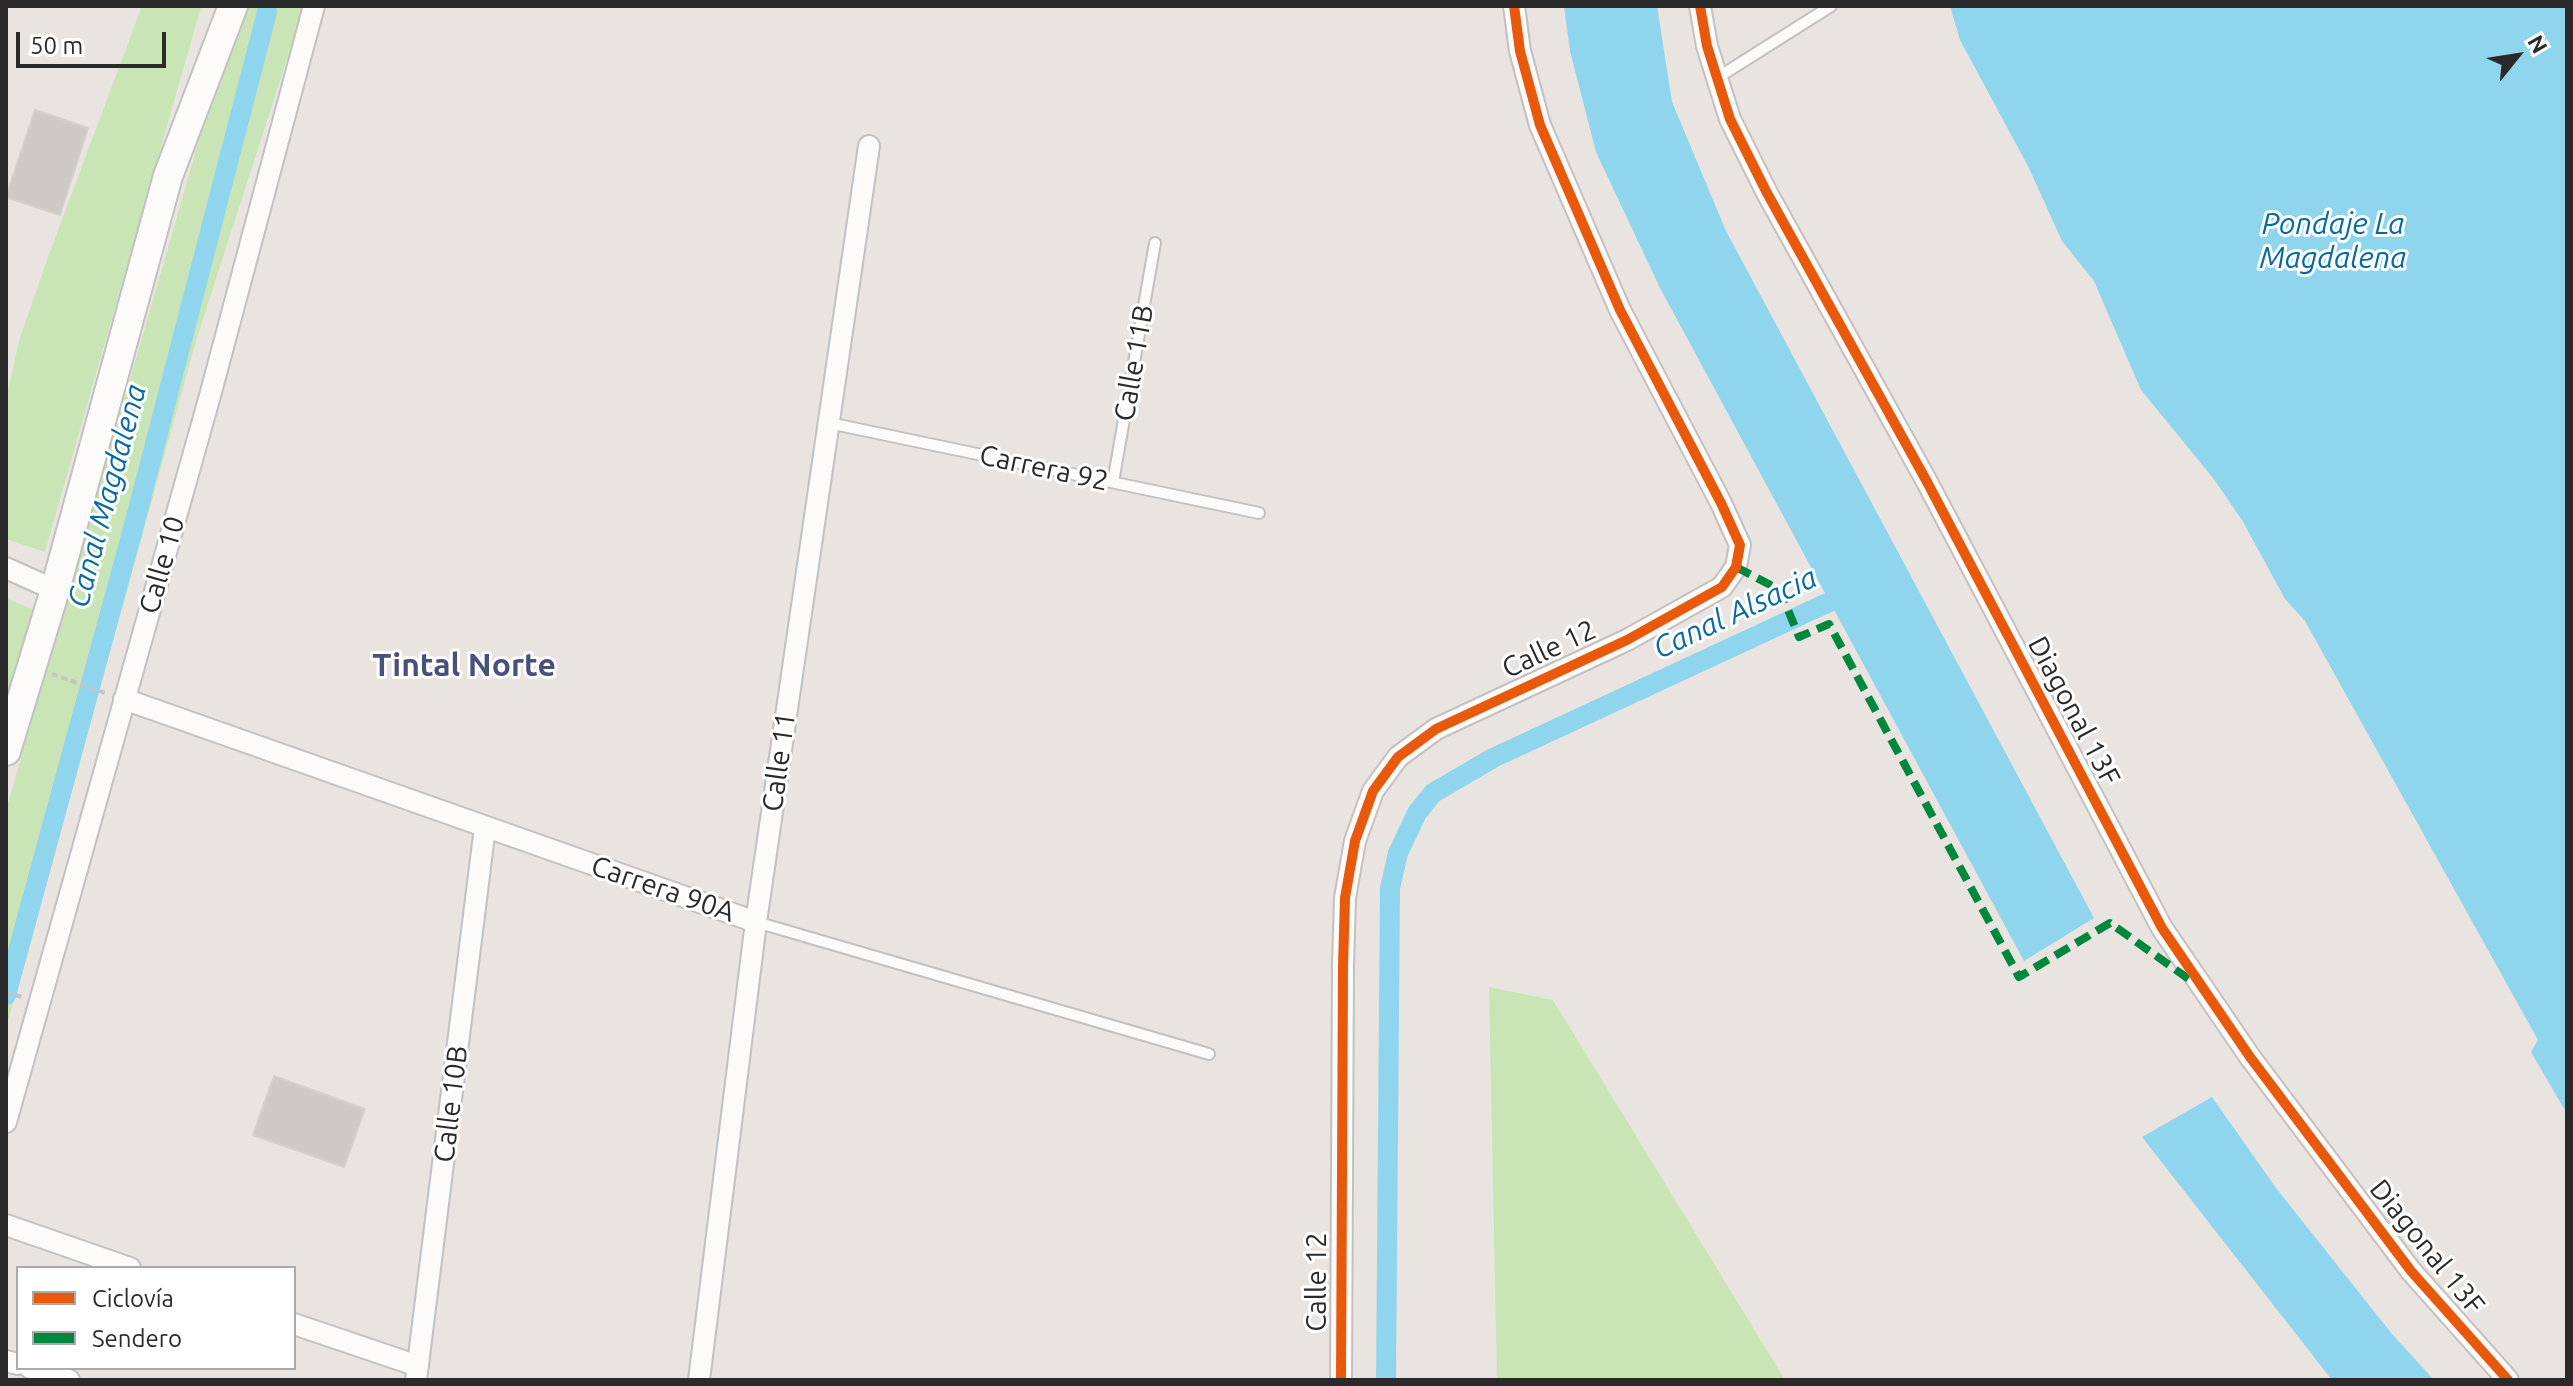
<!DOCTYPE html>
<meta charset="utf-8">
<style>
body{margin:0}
#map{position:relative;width:2573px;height:1386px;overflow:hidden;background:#e9e4df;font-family:Ubuntu,sans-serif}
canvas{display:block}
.frame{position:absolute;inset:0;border:8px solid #2a2a2a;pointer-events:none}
.legend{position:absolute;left:16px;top:1266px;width:280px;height:104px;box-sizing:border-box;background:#fff;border:2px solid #aaa;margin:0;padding:10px 14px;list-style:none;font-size:24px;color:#2a2a2a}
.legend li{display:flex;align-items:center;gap:16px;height:40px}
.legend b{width:40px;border:2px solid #aaa}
.north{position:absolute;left:2477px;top:16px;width:80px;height:80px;-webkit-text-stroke:6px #fff;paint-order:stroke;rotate:60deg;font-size:22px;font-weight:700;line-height:32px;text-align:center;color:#2a2a2a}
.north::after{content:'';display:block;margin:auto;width:28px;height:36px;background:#2a2a2a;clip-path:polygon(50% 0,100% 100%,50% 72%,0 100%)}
.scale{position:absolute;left:16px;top:32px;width:150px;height:36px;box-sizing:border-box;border:4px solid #2a2a2a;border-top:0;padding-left:10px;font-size:24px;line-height:28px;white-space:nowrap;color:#2a2a2a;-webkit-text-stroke:6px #fff;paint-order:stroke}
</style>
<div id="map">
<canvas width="2573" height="1386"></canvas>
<div class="frame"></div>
<ul class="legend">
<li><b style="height:10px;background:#e8590c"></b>Ciclovía</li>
<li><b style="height:10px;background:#00873e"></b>Sendero</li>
</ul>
<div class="north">N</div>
<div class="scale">50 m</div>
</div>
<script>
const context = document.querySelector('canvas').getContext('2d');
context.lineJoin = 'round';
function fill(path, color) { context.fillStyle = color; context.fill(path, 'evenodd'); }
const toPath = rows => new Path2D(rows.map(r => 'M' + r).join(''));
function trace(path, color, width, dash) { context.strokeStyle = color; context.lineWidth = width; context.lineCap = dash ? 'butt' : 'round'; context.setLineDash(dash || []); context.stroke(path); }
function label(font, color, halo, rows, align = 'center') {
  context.font = font + ' Ubuntu,sans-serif'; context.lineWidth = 6; context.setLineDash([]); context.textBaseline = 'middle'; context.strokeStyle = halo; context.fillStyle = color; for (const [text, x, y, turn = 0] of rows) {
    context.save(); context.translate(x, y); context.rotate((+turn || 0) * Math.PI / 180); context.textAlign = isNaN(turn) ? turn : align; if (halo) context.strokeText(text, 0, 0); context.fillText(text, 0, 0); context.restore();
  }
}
fill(toPath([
 [142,6,201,7,45,552,6,539,6,399,19,341,48,257],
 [250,6,304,6,196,341,6,1028,6,810,199,140],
 [6,598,36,611,6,698],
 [1489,987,1553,1000,1785,1380,1497,1380]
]), '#c9e5b6');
fill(toPath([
 [1564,6,1657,6,1672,102,1726,231,2094,918,2024,961,1660,288,1596,152,1570,51],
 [1950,6,2567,6,2567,1114,2531,1052,2538,1040,2305,621,2285,599,2242,520,2213,478,2141,390,2094,281,2062,241,2029,168,1960,40],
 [2212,1097,2276,1188,2392,1334,2434,1380,2332,1380,2142,1137]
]), '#8fd5ee');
trace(toPath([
 [6,995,133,529,267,12],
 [1386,1380,1390,888,1398,853,1417,813,1433,793,1493,758,1853,591]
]), '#8fd5ee', 20);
const building = toPath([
 [35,110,88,128,60,215,6,197,35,110],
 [274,1076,365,1109,344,1167,253,1135,274,1076]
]);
fill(building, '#cdcac6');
trace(building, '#d4d0cb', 2);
const lane = toPath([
 [1717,78,1831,6],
 [829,423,1259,513],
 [1113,482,1155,243],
 [756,922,1209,1054]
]);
const street = toPath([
 [1700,6,1707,46,1730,119,1767,193,1926,480,2162,928,2250,1057,2411,1271,2508,1380],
 [6,568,55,590],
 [124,699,756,922],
 [6,1122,211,392,314,6],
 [6,1225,130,1268],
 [294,1324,418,1366],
 [6,1361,18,1364],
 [30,1368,69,1380],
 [416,1380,485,827],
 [699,1380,756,922,869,146],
 [1341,1380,1343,966,1345,898,1355,841,1373,791,1398,757,1436,729,1627,640,1722,587,1736,567,1740,545,1721,503,1620,310,1540,125,1520,51,1514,6]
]);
const secondary = toPath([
 [6,751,55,590,168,176,233,6]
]);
trace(lane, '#c2c0c1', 14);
trace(street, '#c2c0c1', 24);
trace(secondary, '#c2c0c1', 32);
trace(toPath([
 [52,674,108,694],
 [6,992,22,997]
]), '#c5c4c4', 4, [6, 4]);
trace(lane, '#fcfbfa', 10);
trace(street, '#fcfbfa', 20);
trace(secondary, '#fcfbfa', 28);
trace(toPath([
 [1736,567,1780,590,1799,637,1829,624,2019,977,2110,923,2193,982]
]), '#00873e', 8, [16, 8]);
trace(toPath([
 [1700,6,1707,46,1730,119,1767,193,1926,480,2162,928,2250,1057,2411,1271,2508,1380],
 [1341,1380,1343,966,1345,898,1355,841,1373,791,1398,757,1436,729,1627,640,1722,587,1736,567,1740,545,1721,503,1620,310,1540,125,1520,51,1514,6]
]), '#e8590c', 10);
label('28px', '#2a2a2a', '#fff', [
 ["Calle 11B",1134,363,-80],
 ["Carrera 92",1044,468,12],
 ["Calle 10",162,565,-74],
 ["Calle 12",1549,649,-25],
 ["Diagonal 13F",2074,711,62],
 ["Calle 11",779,762,-82],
 ["Carrera 90A",663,889,19],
 ["Calle 10B",451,1104,-83],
 ["Diagonal 13F",2427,1247,51],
 ["Calle 12",1317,1282,-90]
]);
label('italic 30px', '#076aa0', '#fff', [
 ["Pondaje La",2333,224],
 ["Magdalena",2333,258],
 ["Canal Magdalena",107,496,-75],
 ["Canal Alsacia",1735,613,-25]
]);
label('bold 32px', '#48517c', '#fff', [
 ["Tintal Norte",464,665]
]);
</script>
